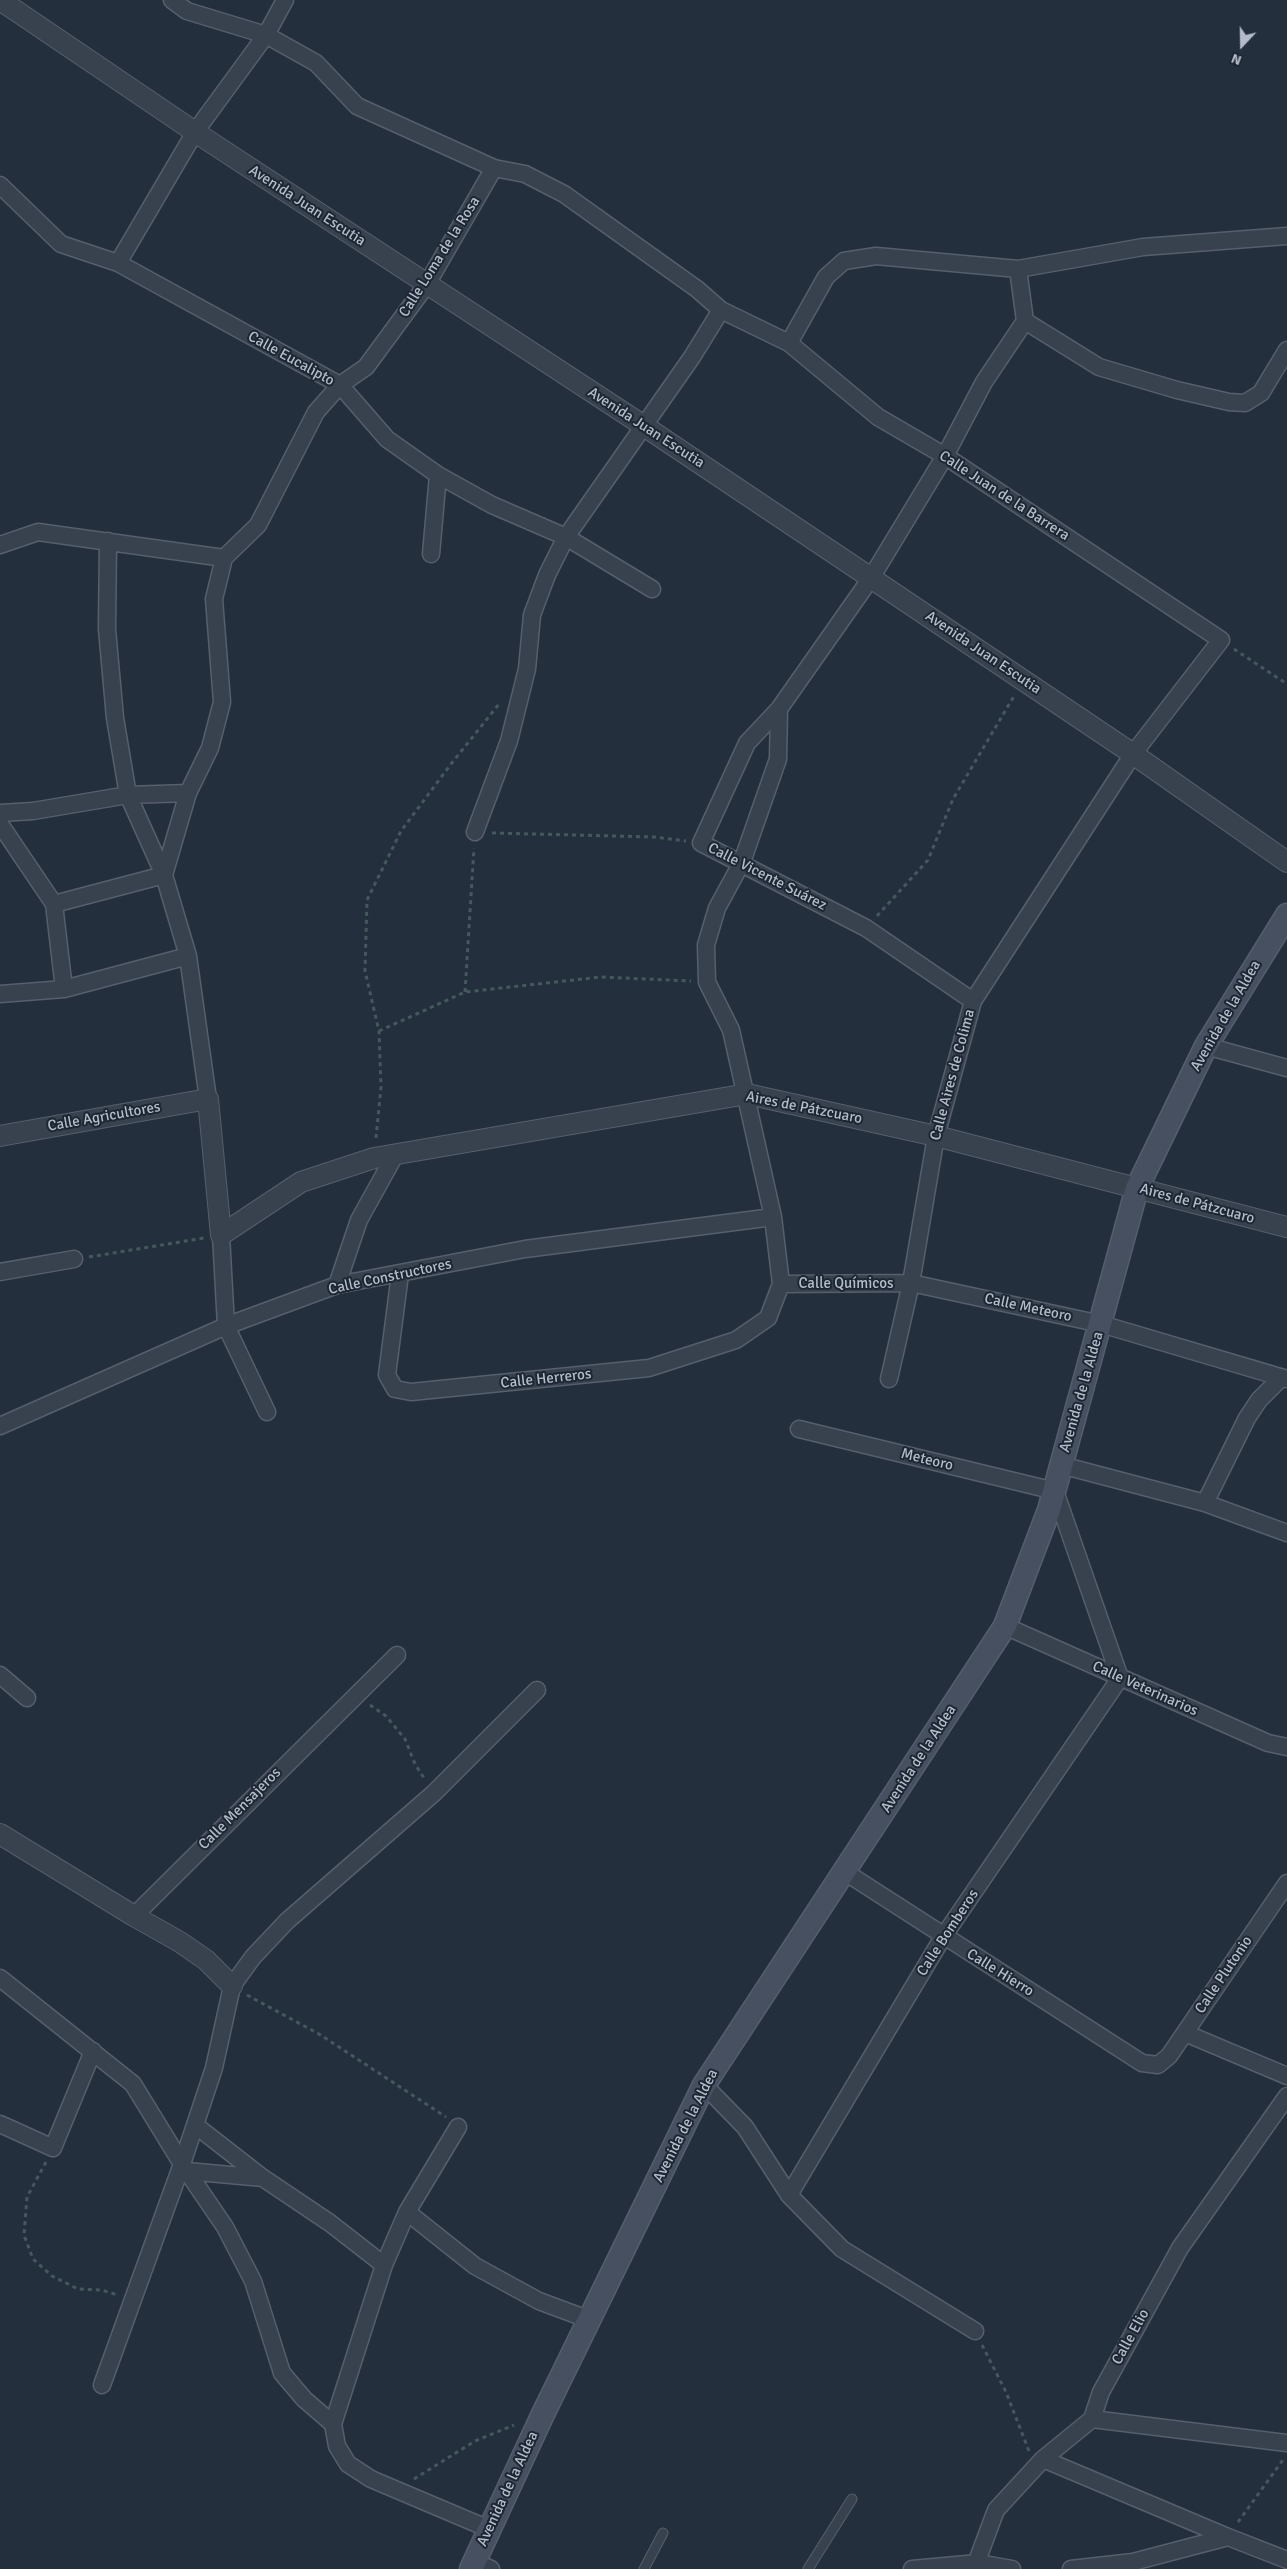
<!DOCTYPE html>
<meta charset="utf-8">
<style>
body{margin:0}
#map{position:relative;width:1287px;height:2569px;overflow:hidden;background:#242f3e;font-family:Signika,sans-serif}
canvas{display:block}
.north{position:absolute;left:1217px;top:20px;width:50px;height:50px;-webkit-text-stroke:4px #1d2633;paint-order:stroke;rotate:201deg;font-size:14px;font-weight:700;line-height:20px;text-align:center;color:#b4bcc9}
.north::after{content:'';display:block;margin:auto;width:18px;height:22px;background:#b4bcc9;clip-path:polygon(50% 0,100% 100%,50% 72%,0 100%)}
</style>
<div id="map">
<canvas width="1287" height="2569"></canvas>
<div class="north">N</div>
</div>
<script>
const context = document.querySelector('canvas').getContext('2d');
context.lineJoin = 'round';
const toPath = rows => new Path2D(rows.map(r => 'M' + r).join(''));
function trace(path, color, width, dash) { context.strokeStyle = color; context.lineWidth = width; context.lineCap = dash ? 'butt' : 'round'; context.setLineDash(dash || []); context.stroke(path); }
function label(font, color, halo, rows, align = 'center') {
  context.font = font + ' Signika,sans-serif'; context.lineWidth = 4; context.setLineDash([]); context.textBaseline = 'middle'; context.strokeStyle = halo; context.fillStyle = color; for (const [text, x, y, turn = 0] of rows) {
    context.save(); context.translate(x, y); context.rotate((+turn || 0) * Math.PI / 180); context.textAlign = isNaN(turn) ? turn : align; if (halo) context.strokeText(text, 0, 0); context.fillText(text, 0, 0); context.restore();
  }
}
const service = toPath([
 [644,2569,663,2533],
 [808,2569,852,2499]
]);
const minor = toPath([
 [172,0,187,11,266,35,316,63,357,106,494,168,525,174,564,194,697,289,721,310,789,343,878,417,945,456,1221,640,1133,754,973,1001,936,1136,911,1283,889,1379],
 [0,185,61,244,118,263,340,385,387,439,438,475,492,505,566,537,652,589],
 [118,263,195,132,266,35,285,0],
 [1025,321,1099,367,1177,390,1229,402,1245,403,1261,393,1287,350],
 [789,343,826,277,844,261,876,256,1018,269,1143,247,1287,236],
 [0,545,38,532,224,558],
 [431,554,438,475],
 [224,558,258,525,316,412,340,385,366,367,427,284,494,168],
 [0,813,33,811,128,795,188,793],
 [0,824,54,904,64,989],
 [475,832,509,741,527,669,532,615,547,575,566,537,692,357,721,310],
 [54,904,164,875,128,795,115,718,107,629,108,541],
 [0,994,64,989,188,956],
 [973,1001,866,928,701,843,747,743,779,709,871,578,945,456,984,382,1025,321,1018,269],
 [1206,1046,1287,1068],
 [208,1099,188,956,164,875,188,793,210,748,222,702,214,599,224,558],
 [221,1235,226,1326,267,1412],
 [0,1272,74,1259],
 [400,1274,387,1375,395,1389,411,1392,649,1368,736,1340,768,1318,781,1284,773,1217,731,1030,707,982,706,945,717,908,742,862,778,759,779,709],
 [781,1284,911,1283,1101,1324,1287,1379],
 [337,1285,359,1220,395,1155],
 [0,1426,226,1326,337,1285,525,1249,773,1217],
 [1061,1465,1205,1503,1287,1533],
 [1205,1503,1247,1418,1259,1400,1281,1378],
 [1005,1626,1268,1743,1287,1747],
 [0,1675,27,1698],
 [845,1872,1142,2063,1158,2065,1169,2056,1287,1883],
 [134,1916,397,1655],
 [0,1978,133,2084,182,2164,225,2227,253,2281,282,2373,304,2399,333,2424,337,2446,348,2464,371,2479,489,2529],
 [1185,2033,1287,2076],
 [704,2085,745,2127,789,2195,842,2249,975,2331],
 [0,2124,53,2148,93,2051],
 [195,2125,263,2178,330,2223,384,2265],
 [187,2171,263,2178],
 [789,2195,943,1937,1120,1678,1055,1491,799,1429],
 [407,2212,475,2266,539,2301,590,2320],
 [102,2385,182,2164,214,2068,232,1986,253,1957,287,1921,434,1793,537,1690],
 [1092,2419,1287,2443],
 [333,2424,384,2265,407,2212,458,2127],
 [1043,2459,1228,2537],
 [475,2562,491,2569],
 [912,2569,978,2563,1012,2569],
 [974,2569,996,2510,1043,2459,1092,2419,1101,2392,1180,2248,1287,2096],
 [1071,2569,1133,2562,1228,2537,1287,2560]
]);
const tertiary = toPath([
 [0,0,195,132,644,426,871,578,1133,754,1287,862],
 [0,1136,208,1099,221,1235,301,1182,374,1158,747,1094,936,1136,1287,1227],
 [0,1834,134,1916,180,1942,206,1960,232,1986]
]);
const secondary = toPath([
 [471,2569,543,2414,704,2085,1005,1626,1049,1510,1137,1188,1206,1046,1287,915]
]);
trace(service, '#565f6c', 11);
trace(minor, '#565f6c', 19);
trace(tertiary, '#565f6c', 22);
trace(secondary, '#565f6c', 25);
trace(toPath([
 [1234,649,1287,684],
 [492,833,655,837,686,841],
 [877,916,928,860,953,799,1014,696],
 [465,992,474,848],
 [379,1031,465,992,601,977,691,981],
 [376,1138,381,1087,379,1031,365,971,367,900,401,831,451,764,499,704],
 [89,1257,204,1238],
 [370,1705,386,1716,405,1739,415,1764,424,1778],
 [247,1995,319,2034,446,2117],
 [46,2162,27,2197,24,2235,33,2259,52,2276,78,2289,101,2290,118,2295],
 [982,2345,1006,2392,1029,2451],
 [414,2479,475,2441,514,2425],
 [1238,2522,1283,2460]
]), '#44595c', 3, [4, 4]);
trace(service, '#38414e', 9);
trace(minor, '#38414e', 16);
trace(tertiary, '#38414e', 20);
trace(secondary, '#465061', 22);
label('15px', '#b4bcc9', '#1d2633', [
 ["Avenida Juan Escutia",307,206,33],
 ["Calle Loma de la Rosa",440,257,-58],
 ["Calle Eucalipto",291,359,29],
 ["Avenida Juan Escutia",646,428,33],
 ["Calle Juan de la Barrera",1004,496,33],
 ["Avenida Juan Escutia",983,653,34],
 ["Calle Vicente Suárez",767,877,27],
 ["Avenida de la Aldea",1226,1016,-60],
 ["Calle Aires de Colima",953,1075,-75],
 ["Aires de Pátzcuaro",804,1108,11],
 ["Calle Agricultores",104,1117,-10],
 ["Aires de Pátzcuaro",1197,1204,15],
 ["Calle Constructores",390,1277,-12],
 ["Calle Químicos",846,1284],
 ["Calle Meteoro",1028,1308,12],
 ["Calle Herreros",546,1379,-6],
 ["Avenida de la Aldea",1082,1392,-74],
 ["Meteoro",927,1460,14],
 ["Calle Veterinarios",1145,1689,24],
 ["Avenida de la Aldea",919,1759,-57],
 ["Calle Mensajeros",240,1809,-45],
 ["Calle Bomberos",948,1933,-57],
 ["Calle Hierro",1000,1973,32],
 ["Calle Plutonio",1224,1975,-56],
 ["Avenida de la Aldea",686,2126,-63],
 ["Calle Elio",1131,2337,-61],
 ["Avenida de la Aldea",508,2489,-65]
]);
</script>
